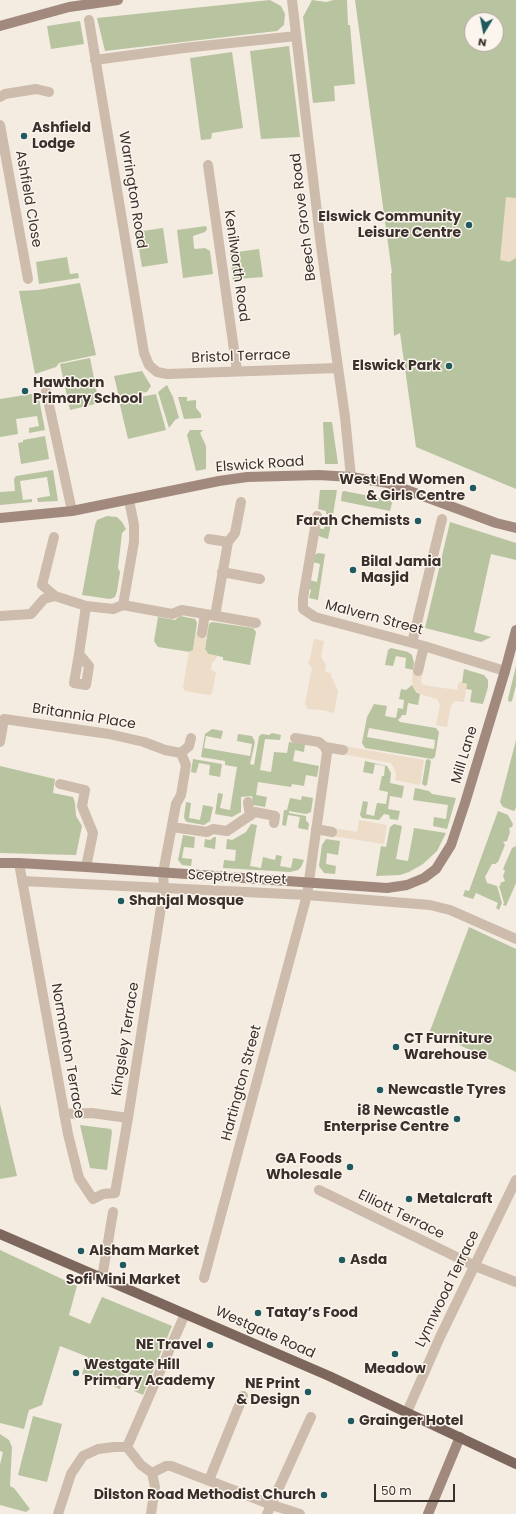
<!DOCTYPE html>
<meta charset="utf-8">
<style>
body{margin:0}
#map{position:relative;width:516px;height:1514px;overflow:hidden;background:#f4ebe1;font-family:Poppins,sans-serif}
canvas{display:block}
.north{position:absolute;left:464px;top:12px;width:40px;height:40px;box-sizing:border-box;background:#fbf5ee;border:1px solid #aea6a0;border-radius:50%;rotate:190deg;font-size:11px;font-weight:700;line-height:16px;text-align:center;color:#3b302b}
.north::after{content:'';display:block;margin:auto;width:14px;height:18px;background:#1f5a5e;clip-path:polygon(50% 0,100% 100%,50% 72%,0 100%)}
.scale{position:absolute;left:374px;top:1484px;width:81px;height:18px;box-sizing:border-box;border:2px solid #3b302b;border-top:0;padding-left:5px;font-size:12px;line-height:14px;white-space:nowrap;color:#3b302b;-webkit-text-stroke:3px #fbf5ee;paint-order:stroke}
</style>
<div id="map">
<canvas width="516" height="1514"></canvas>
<div class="north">N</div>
<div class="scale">50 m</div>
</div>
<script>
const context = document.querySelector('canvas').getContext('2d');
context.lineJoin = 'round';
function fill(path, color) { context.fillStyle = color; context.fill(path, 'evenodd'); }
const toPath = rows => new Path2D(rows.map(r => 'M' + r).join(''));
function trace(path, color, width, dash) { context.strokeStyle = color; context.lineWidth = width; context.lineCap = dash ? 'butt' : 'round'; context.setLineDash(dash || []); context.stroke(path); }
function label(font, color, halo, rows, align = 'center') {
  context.font = font + ' Poppins,sans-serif'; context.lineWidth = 3; context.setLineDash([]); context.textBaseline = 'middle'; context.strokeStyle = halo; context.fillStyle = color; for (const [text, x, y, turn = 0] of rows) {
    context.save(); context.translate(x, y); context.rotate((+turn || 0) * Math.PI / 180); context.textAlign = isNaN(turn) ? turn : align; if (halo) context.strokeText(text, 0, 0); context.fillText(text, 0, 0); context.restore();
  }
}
fill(toPath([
 [270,0,281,6,285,14,284,25,277,31,105,51,97,18],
 [312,0,326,2,334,0,347,0,348,25,350,25,355,84,334,86,335,101,313,103,303,17],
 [355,0,516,0,516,489,416,447,400,333,394,336,391,273,392,273],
 [472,20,496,20,496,44,472,44],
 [80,21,84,44,51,49,47,26],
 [289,46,300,137,261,139,250,51],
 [232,52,243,128,212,133,211,139,201,140,190,58],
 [206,226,207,229,205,232,193,236,194,248,195,249,205,248,210,251,213,274,183,278,177,230],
 [163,228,168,263,142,267,136,232],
 [259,249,263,277,238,279,233,281,230,253],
 [67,257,70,274,78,273,79,278,39,284,36,262],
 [80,283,96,355,59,363,56,367,35,374,19,291,38,290],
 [90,358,99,403,70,410,60,364],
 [142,371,151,386,147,392,119,397,114,376],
 [167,385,173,397,179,418,175,420,169,428,158,392],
 [38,393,45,430,29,433,29,428,39,426,37,416,16,419,18,434,0,437,0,399],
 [156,394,166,430,128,439,119,401],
 [178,397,187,397,187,401,196,400,196,408,201,414,201,418,184,419],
 [323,422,332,422,338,464,325,464],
 [190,430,203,430,200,433,206,446,206,469,196,471,187,435],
 [45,436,49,459,21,464,18,443,23,442,23,440],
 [53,470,58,501,38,502,37,498,50,496,47,477,20,481,23,500,32,499,32,502,0,505,0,492,15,491,14,479,16,476],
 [320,490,337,490,333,515,326,514,326,511,318,509],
 [344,491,390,500,392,503,390,511,341,501,342,492],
 [107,516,117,517,122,522,126,529,122,533,118,568,120,572,117,591,115,597,110,599,82,595,95,525,97,520],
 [326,517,332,519,328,539,321,537,318,535,317,528,324,529],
 [450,522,516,543,516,560,491,554,474,632,491,637,481,642,425,628],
 [318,553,325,554,318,600,309,598,311,590,308,587,309,580,317,582,320,564,313,562,315,555],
 [180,616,195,619,197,623,193,650,190,652,158,647,154,641,158,617,175,620],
 [212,622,253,628,256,632,250,665,223,660,223,657,208,654,205,649,209,624],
 [391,648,408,652,412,655,414,663,413,670,405,668,406,658,396,656,393,666,385,665,388,650],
 [516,666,516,685,512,701,509,702,508,699],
 [464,669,484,675,488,680,488,687,483,704,470,702,472,690,466,689,467,684,462,683],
 [412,685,416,692,420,694,418,705,408,703,406,715,402,715,401,717,398,720,400,722,436,728,439,732,435,757,432,759,365,748,362,743,367,717,374,704,387,706,385,716,396,718,398,708,403,709,404,700,399,699,401,689,406,690],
 [369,728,435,740,434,749,367,737],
 [212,729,223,731,221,739,206,736,204,748,250,756,252,744,237,741,238,734,252,736,255,742,250,764,254,765,259,736,262,734,269,735,272,733,281,735,280,740,265,739,260,770,271,772,274,752,287,753,289,742,305,744,304,752,295,750,293,761,319,766,317,777,306,775,304,786,292,784,291,787,258,782,256,795,267,797,265,807,253,805,252,796,241,797,241,812,232,817,215,814,218,793,223,794,220,808,230,810,237,767,225,765,225,761,201,757,205,734],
 [516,740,516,808,514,811,503,807,500,802],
 [193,759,222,764,220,777,209,775,210,765,199,763,196,773,191,772],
 [428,759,431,761,427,785,425,786,422,784,426,760],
 [365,761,387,766,391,773,390,783,404,786,402,798,390,796,388,809,400,811,398,820,390,819,389,815,384,814,379,820,362,818,360,815,363,801,368,802,366,814,374,816,377,803,386,804,388,792,379,790,382,776,384,776,385,766,375,764,373,774,363,772],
 [0,766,55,779,53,793,73,797,75,803,76,816,82,826,76,855,0,853],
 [415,788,429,791,432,794,456,798,447,829,433,826,434,817,446,819,448,805,413,800],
 [302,796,313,798,311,812,306,814,289,811,289,813,306,816,306,820,309,824,308,830,298,828,300,817,288,815,286,826,282,825,284,810,287,810,290,798,301,800],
 [186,802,191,803,189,818,200,820,203,805,213,807,210,821,204,825,187,822,185,820,184,817],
 [498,811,508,815,513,824,512,827,509,828,510,832,507,841,503,842,505,845,498,862,495,864,492,864,485,877,487,883,497,886,502,903,499,910,496,908,498,903,476,893,473,899,463,896,465,890,469,891],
 [251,824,257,825,250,866,261,868,263,857,275,860,276,855,282,856,280,866,291,868,293,858,304,860,301,867,298,870,290,872,223,868,224,860,235,861,236,850,226,849,227,839,232,840,246,832],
 [394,824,402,826,396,859,408,861,414,828,446,833,437,851,423,864,409,872,400,875,376,876,381,846,386,847,390,827],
 [183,835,195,837,194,848,184,847,182,858,192,859,191,866,182,865,178,860],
 [214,837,216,837,215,849,204,847,205,839,210,840],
 [326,839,340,841,338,855,327,853,326,864,336,866,335,874,324,873,319,866,322,845],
 [516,846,516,883,506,906,503,905,504,903,499,886,501,885,500,883,505,881,503,876,505,871,503,869,512,848],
 [469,927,516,949,516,1072,430,1031],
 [0,1104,17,1176,0,1179],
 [80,1125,111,1129,112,1132,107,1170,90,1168],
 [0,1250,77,1286,69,1315,90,1324,102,1297,172,1326,143,1395,134,1391,139,1378,126,1373,120,1389,82,1374,88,1357,60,1346,42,1405,29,1410,24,1429,0,1423],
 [33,1416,62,1424,47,1482,18,1475],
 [0,1434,9,1440,12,1447,10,1486,14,1488,30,1509,26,1512,0,1505,0,1465,3,1452,0,1451]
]), '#b8c4a0');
fill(toPath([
 [506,197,516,198,516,258,509,262,500,260],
 [196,632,207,633,205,649,208,654,217,656,216,659,212,663,211,670,216,672,212,693,209,695,185,691,183,687,189,652,193,650],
 [314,639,324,641,321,657,326,665,325,672,331,673,331,676,338,691,334,713,318,709,316,710,308,709,305,704,312,668,308,663,310,658],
 [413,670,423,671,421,682,423,685,457,690,459,682,467,684,464,702,455,701,451,705,447,727,436,725,440,705,437,699,420,694,414,689,412,681],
 [344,746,424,760,420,785,395,780,396,774,394,768,391,763,343,754],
 [359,820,387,825,384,844,332,836,333,828,357,832]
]), '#ecdcc8');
trace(toPath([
 [292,0,321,246,345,417,351,477],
 [89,20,144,353,149,365,157,372,167,374,337,368],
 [95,60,184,48,296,36],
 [0,97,5,94,36,89,49,92],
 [0,125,28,279],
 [208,165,237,371],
 [46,391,72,511],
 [317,516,303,598,303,609,315,617,424,646,505,671],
 [54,537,42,585,55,596],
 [209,539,228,542],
 [222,572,260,579],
 [123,605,134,542,134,525,129,500],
 [0,616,31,614,44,599,55,596,86,606,113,609,123,605,172,614,182,610,256,623],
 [215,616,228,542,235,533,241,502],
 [202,633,205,614],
 [412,643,442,519],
 [79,654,89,666,86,685,74,683,79,654,86,606],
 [418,671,424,646],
 [0,742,4,719,109,734,144,742,165,750,181,753,186,765,181,795,176,804,163,873,164,888,128,1118,115,1193,103,1194,93,1199,79,1178,68,1134,19,863],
 [325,747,343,750],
 [181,753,189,746,191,738],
 [60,784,85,790,82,806,93,833,86,867],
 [248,802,250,816],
 [172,827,207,832,213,829,227,831,255,812,275,816,274,823],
 [316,829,332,832],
 [22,881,307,895,430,905,450,910,516,939],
 [64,1114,92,1113,128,1118],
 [319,1190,475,1266,516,1282],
 [102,1278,113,1212],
 [204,1278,307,895,327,753,325,747,319,742,295,738],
 [407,1412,440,1337,516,1180],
 [127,1447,185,1314],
 [127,1447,141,1465,152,1473,155,1487,151,1514],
 [152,1473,166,1466,171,1466,272,1505,300,1514],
 [209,1480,243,1396],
 [58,1514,71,1474,83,1456,98,1449,114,1447,127,1447],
 [267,1514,311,1417]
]), '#cdbbac', 10);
trace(toPath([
 [0,26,69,7,118,0],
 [0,518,72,511,219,481,247,477,319,475,351,477,388,483,496,523,516,528],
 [0,863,19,863,86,867,387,888,407,885,424,878,436,869,451,845,465,803,505,671,516,630],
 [428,1514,460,1437]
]), '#a18a7d', 10);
trace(toPath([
 [0,1234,329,1376,516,1464]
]), '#7d675c', 10);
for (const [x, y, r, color] of [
 [24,136,4,"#1f5a5e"],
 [469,225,4,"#1f5a5e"],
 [449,366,4,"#1f5a5e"],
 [25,391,4,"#1f5a5e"],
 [473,488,4,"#1f5a5e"],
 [418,521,4,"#1f5a5e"],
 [353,570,4,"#1f5a5e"],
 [121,901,4,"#1f5a5e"],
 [396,1047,4,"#1f5a5e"],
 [380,1090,4,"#1f5a5e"],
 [457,1119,4,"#1f5a5e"],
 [350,1167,4,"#1f5a5e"],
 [409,1199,4,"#1f5a5e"],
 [81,1251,4,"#1f5a5e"],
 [342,1260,4,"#1f5a5e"],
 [123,1265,4,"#1f5a5e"],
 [258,1313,4,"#1f5a5e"],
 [210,1345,4,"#1f5a5e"],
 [395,1354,4,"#1f5a5e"],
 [76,1373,4,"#1f5a5e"],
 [308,1392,4,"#1f5a5e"],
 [351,1421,4,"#1f5a5e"],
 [324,1495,4,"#1f5a5e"]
]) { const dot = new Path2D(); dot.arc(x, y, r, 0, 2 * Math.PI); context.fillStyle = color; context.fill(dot); trace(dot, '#fbf5ee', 1.5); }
label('bold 14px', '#3b302b', '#fbf5ee', [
 ["Ashfield",32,128],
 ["Lodge",32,144],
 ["Elswick Community",461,217,"right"],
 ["Leisure Centre",461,233,"right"],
 ["Elswick Park",441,366,"right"],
 ["Hawthorn",33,383],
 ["Primary School",33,399],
 ["West End Women",465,480,"right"],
 ["& Girls Centre",465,496,"right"],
 ["Farah Chemists",410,521,"right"],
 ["Bilal Jamia",361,562],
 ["Masjid",361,578],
 ["Shahjal Mosque",129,901],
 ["CT Furniture",404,1039],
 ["Warehouse",404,1055],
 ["Newcastle Tyres",388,1090],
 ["i8 Newcastle",449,1111,"right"],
 ["Enterprise Centre",449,1127,"right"],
 ["GA Foods",342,1159,"right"],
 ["Wholesale",342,1175,"right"],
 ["Metalcraft",417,1199],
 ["Alsham Market",89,1251],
 ["Asda",350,1260],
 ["Sofi Mini Market",123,1280,"center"],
 ["Tatay’s Food",266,1313],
 ["NE Travel",202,1345,"right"],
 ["Westgate Hill",84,1365],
 ["Primary Academy",84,1381],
 ["Meadow",395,1369,"center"],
 ["NE Print",300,1384,"right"],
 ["& Design",300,1400,"right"],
 ["Grainger Hotel",359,1421],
 ["Dilston Road Methodist Church",316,1495,"right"]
], 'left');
label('14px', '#3b302b', '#fbf5ee', [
 ["Warrington Road",132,190,81],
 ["Ashfield Close",28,199,80],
 ["Beech Grove Road",304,217,-97],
 ["Kenilworth Road",236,266,82],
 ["Bristol Terrace",241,357,-2],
 ["Elswick Road",260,465,-4],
 ["Malvern Street",374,618,15],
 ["Britannia Place",84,717,9],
 ["Mill Lane",465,755,-73],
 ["Sceptre Street",237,878,3],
 ["Kingsley Terrace",126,1039,-81],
 ["Normanton Terrace",67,1051,80],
 ["Hartington Street",242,1083,-75],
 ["Elliott Terrace",401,1215,26],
 ["Lynnwood Terrace",448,1289,-64],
 ["Westgate Road",265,1333,24]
]);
</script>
